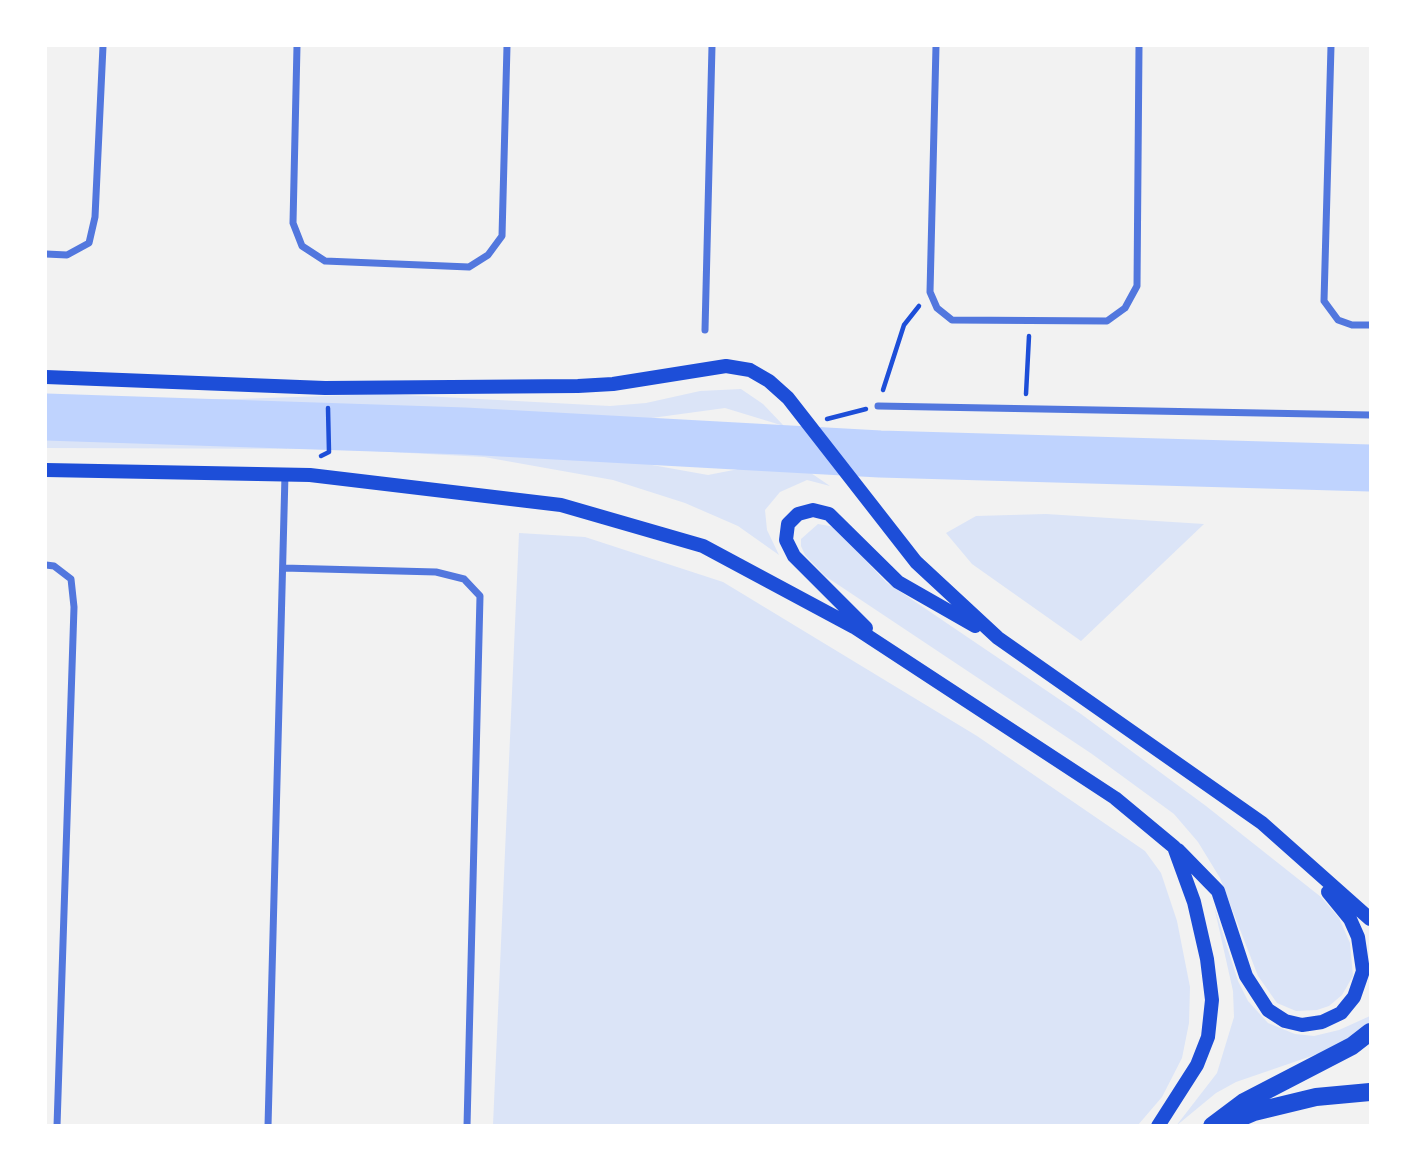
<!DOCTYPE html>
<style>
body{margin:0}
#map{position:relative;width:1416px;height:1171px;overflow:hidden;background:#f2f2f2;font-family:Manrope,sans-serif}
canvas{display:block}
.frame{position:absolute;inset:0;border:47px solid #fff;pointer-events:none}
</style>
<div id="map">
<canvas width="1416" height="1171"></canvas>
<div class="frame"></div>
</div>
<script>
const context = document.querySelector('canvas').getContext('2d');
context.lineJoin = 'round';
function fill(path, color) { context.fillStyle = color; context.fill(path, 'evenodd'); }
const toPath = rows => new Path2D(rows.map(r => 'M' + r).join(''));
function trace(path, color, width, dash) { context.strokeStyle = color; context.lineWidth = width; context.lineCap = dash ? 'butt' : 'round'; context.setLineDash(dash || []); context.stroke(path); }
fill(toPath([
 [741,389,763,404,784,426,725,408,637,420,512,413,387,439,614,452,652,465,708,475,754,466,783,465,808,471,830,486,807,480,780,492,765,510,767,530,779,555,738,526,685,503,613,480,484,457,334,449,46,448,46,399,236,399,386,394,610,406,646,403,700,391],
 [1046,514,1204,524,1081,641,972,564,946,533,976,516],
 [818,524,835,527,886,582,1081,714,1206,806,1321,897,1339,918,1350,943,1353,976,1342,995,1329,1006,1317,1010,1296,1011,1277,1003,1258,976,1220,878,1198,842,1174,814,1092,754,825,576,805,555,801,546,801,539],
 [519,533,585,537,723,582,977,736,1145,851,1161,873,1177,921,1190,987,1189,1023,1182,1058,1162,1097,1138,1125,493,1125],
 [1214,906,1238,981,1248,1001,1268,1023,1295,1034,1314,1036,1339,1030,1370,1016,1370,1027,1326,1051,1236,1082,1216,1093,1176,1126,1217,1073,1234,1017,1233,991]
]), '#dbe4f7');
trace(toPath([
 [46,417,465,431,880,454,1370,468]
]), '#bfd3fe', 47);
trace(toPath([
 [883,390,904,325,919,306],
 [1026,394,1029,336],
 [827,419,866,409],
 [321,456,329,452,328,408]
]), '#1d4ed8', 4.5);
trace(toPath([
 [297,46,293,223,302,246,325,261,469,267,488,255,502,236,507,46],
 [936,46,930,292,937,308,952,320,1107,321,1125,308,1137,286,1139,46],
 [1331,46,1324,301,1338,320,1352,325,1370,325],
 [46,254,67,255,89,243,95,217,103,46],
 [705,330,712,46],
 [878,406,1370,415],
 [46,565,54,566,71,579,74,607,57,1126],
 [283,568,436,572,464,579,480,596,467,1126],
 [268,1126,285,475]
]), '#5277de', 7);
trace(toPath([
 [46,377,325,388,578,386,613,384,726,366,750,370,769,381,788,398,916,562,998,638,1262,823,1370,919],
 [46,470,310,475,561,505,703,546,854,627,1115,798,1174,847,1194,902,1207,959,1212,1000,1208,1037,1197,1065,1158,1126],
 [866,628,794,556,786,540,788,524,798,514,813,510,829,514,898,582,975,626],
 [1178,850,1218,891,1246,976,1268,1010,1285,1021,1302,1025,1322,1022,1341,1013,1354,997,1363,971,1358,937,1350,919,1328,892]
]), '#1d4ed8', 14);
trace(toPath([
 [1228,1123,1254,1112,1316,1097,1370,1092],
 [1212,1126,1244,1102,1352,1046,1370,1032]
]), '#1d4ed8', 18);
</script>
